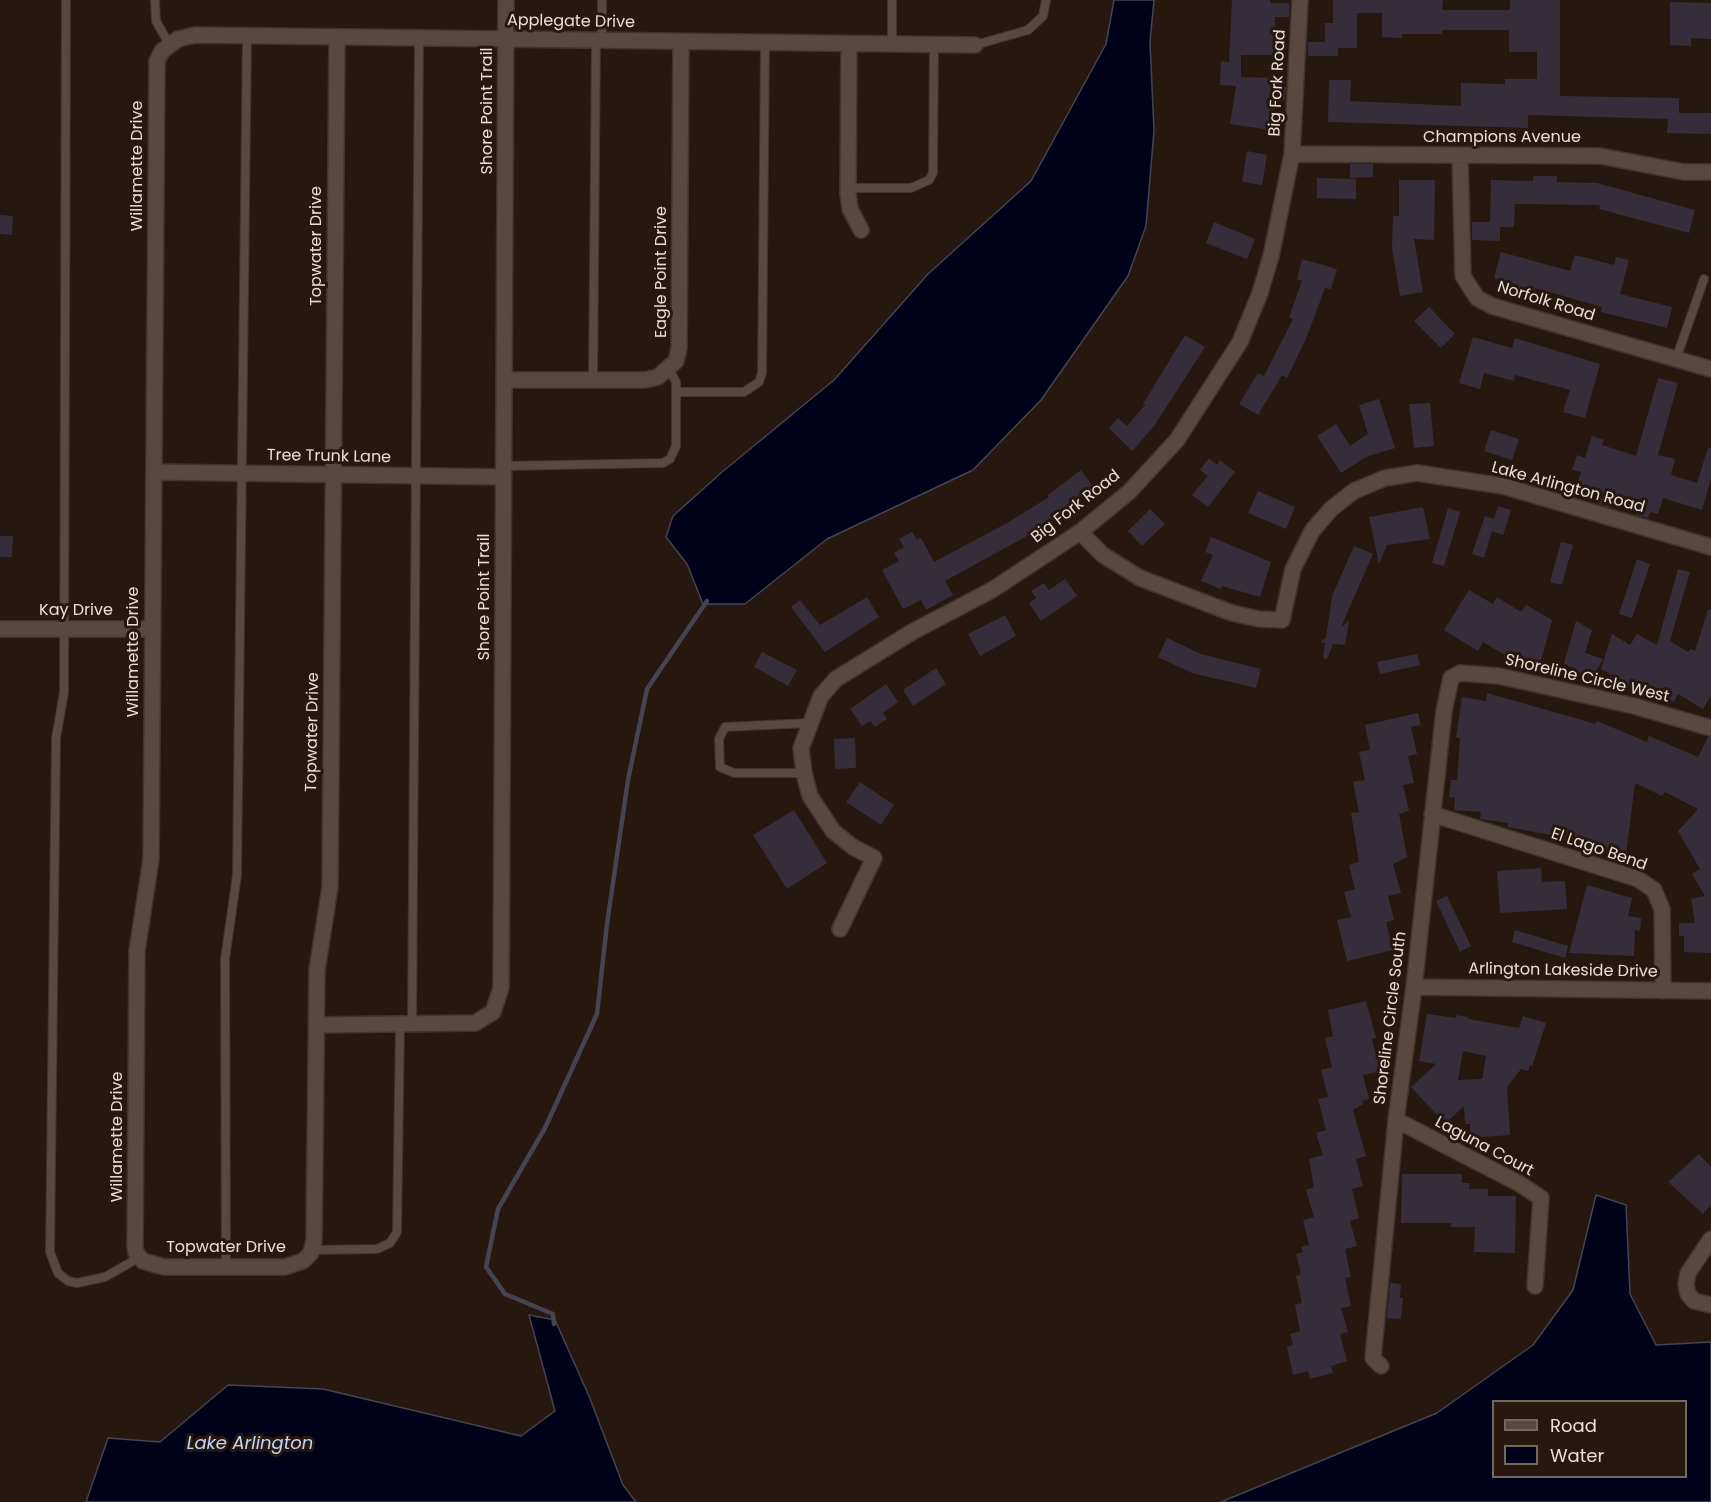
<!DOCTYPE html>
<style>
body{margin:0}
#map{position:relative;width:1711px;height:1502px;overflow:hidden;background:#26180e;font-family:Poppins,sans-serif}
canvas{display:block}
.legend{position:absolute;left:1492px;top:1400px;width:195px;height:78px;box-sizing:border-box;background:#26180e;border:2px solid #74675f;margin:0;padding:8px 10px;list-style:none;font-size:18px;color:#e9ded8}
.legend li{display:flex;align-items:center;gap:12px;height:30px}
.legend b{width:30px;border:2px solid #74675f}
</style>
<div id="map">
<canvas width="1711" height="1502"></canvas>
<ul class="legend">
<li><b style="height:8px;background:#58483d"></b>Road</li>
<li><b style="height:16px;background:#000219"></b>Water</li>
</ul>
</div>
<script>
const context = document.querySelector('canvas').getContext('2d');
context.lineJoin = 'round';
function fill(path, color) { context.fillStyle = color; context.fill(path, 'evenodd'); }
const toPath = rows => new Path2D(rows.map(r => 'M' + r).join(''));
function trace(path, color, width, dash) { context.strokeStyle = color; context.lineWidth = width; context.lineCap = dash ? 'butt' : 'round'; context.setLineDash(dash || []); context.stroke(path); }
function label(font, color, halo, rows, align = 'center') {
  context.font = font + ' Poppins,sans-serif'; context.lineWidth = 6; context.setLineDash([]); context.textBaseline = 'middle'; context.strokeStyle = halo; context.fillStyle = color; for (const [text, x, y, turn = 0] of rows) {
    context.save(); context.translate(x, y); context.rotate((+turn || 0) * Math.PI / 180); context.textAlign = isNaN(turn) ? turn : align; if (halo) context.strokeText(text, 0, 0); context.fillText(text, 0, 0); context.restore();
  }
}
const water = toPath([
 [1114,0,1154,0,1150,42,1154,131,1146,226,1128,276,1041,400,973,470,827,539,745,604,703,604,687,564,666,537,673,516,722,472,834,380,928,274,1031,181,1106,44,1114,0],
 [1596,1195,1626,1205,1630,1294,1656,1345,1711,1342,1711,1502,1221,1502,1437,1413,1533,1345,1573,1290,1596,1195],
 [1494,1402,1686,1402,1686,1476,1494,1476,1494,1402],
 [529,1315,555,1320,589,1396,623,1485,636,1502,86,1502,108,1438,160,1442,228,1385,323,1389,521,1436,555,1411,529,1315]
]);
fill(water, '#000219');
trace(water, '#464452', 1.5);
trace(toPath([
 [554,1324,553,1314,505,1294,486,1267,498,1209,545,1128,597,1014,607,924,628,780,647,689,707,601]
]), '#464452', 4.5);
fill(toPath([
 [1232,0,1270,0,1270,3,1289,3,1289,17,1275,17,1274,55,1241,55,1241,77,1276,78,1275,86,1286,87,1285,100,1275,100,1271,130,1230,124,1236,86,1220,85,1221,61,1229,62],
 [1333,0,1443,0,1442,10,1510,10,1510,0,1560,0,1560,96,1679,98,1679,113,1711,113,1711,134,1667,133,1668,119,1528,115,1528,128,1328,122,1329,80,1351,80,1350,101,1461,106,1461,83,1505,84,1505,79,1537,79,1537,52,1509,52,1509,30,1442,30,1442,34,1402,34,1402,38,1382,37,1382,13,1357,13,1357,48,1338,48,1338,56,1308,56,1308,42,1325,42,1325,23,1333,23],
 [1670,2,1711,3,1711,39,1691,38,1691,46,1670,45],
 [1247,151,1267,155,1262,185,1242,182],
 [1350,164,1373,164,1373,177,1350,178],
 [1533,176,1557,176,1557,182,1597,183,1695,210,1689,233,1599,209,1600,205,1515,204,1514,227,1500,227,1500,241,1472,240,1472,222,1490,222,1491,180,1533,181],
 [1317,178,1356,179,1356,199,1317,198],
 [1399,180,1435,180,1434,240,1414,239,1423,292,1400,296,1392,248,1393,216,1399,216],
 [0,215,13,216,12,235,0,234],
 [1214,222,1255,239,1247,259,1206,243],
 [1501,252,1570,271,1575,255,1614,265,1616,257,1629,260,1620,294,1672,307,1667,328,1601,312,1602,307,1535,288,1533,296,1516,291,1518,285,1494,278],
 [1302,259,1337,269,1331,289,1325,288,1306,339,1287,378,1282,375,1258,415,1239,404,1258,373,1264,376,1293,319,1289,317,1302,281,1297,279],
 [1429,307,1455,334,1441,348,1414,321],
 [1185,335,1205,347,1154,426,1132,451,1109,428,1118,418,1127,426,1145,405,1143,404],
 [1473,337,1512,348,1515,338,1600,364,1585,418,1563,412,1570,390,1515,375,1514,381,1484,373,1480,389,1459,383],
 [1658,378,1678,383,1658,455,1675,459,1671,475,1697,483,1708,448,1711,448,1711,479,1702,510,1663,498,1658,514,1650,512,1648,518,1635,515,1639,501,1616,494,1611,508,1596,503,1598,498,1575,490,1581,472,1572,470,1577,455,1585,458,1592,436,1604,440,1602,445,1636,456],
 [1379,399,1395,448,1366,457,1341,473,1317,436,1336,424,1350,446,1368,434,1359,405],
 [1430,403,1434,446,1414,448,1409,404],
 [1491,430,1519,439,1512,460,1484,451],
 [1209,458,1217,465,1220,460,1235,472,1208,507,1192,495,1208,476,1200,470],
 [1081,470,1094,488,1025,537,945,581,953,595,926,610,921,600,903,609,882,570,899,561,894,553,904,547,899,539,912,532,917,540,921,538,934,562,1009,522,1049,497,1048,495],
 [1258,491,1295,507,1286,529,1248,513],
 [1498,506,1511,510,1503,535,1492,531,1484,558,1472,554,1485,516,1494,519],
 [1423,507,1430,539,1387,545,1379,564,1369,517],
 [1448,508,1460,512,1444,566,1432,563],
 [1150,509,1165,524,1142,546,1128,531],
 [0,536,13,536,12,557,0,557],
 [1211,537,1271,562,1260,597,1222,586,1221,589,1201,581,1213,555,1205,552],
 [1561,542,1573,545,1562,584,1557,584,1550,582],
 [1354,546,1373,554,1341,627,1349,621,1345,645,1333,644,1327,659,1323,658,1325,643,1320,642,1326,638,1332,596],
 [1637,559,1650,564,1632,618,1619,614],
 [1678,569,1690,572,1670,641,1688,652,1691,649,1695,651,1708,610,1711,610,1711,696,1703,709,1678,694,1674,702,1651,689,1647,695,1601,669,1612,634,1630,645,1637,634,1657,645],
 [1065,579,1077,596,1041,621,1029,603,1036,598,1031,591,1044,583,1049,590],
 [1469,590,1493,604,1497,597,1521,612,1526,605,1552,620,1542,657,1537,666,1512,651,1508,657,1483,642,1478,651,1444,630],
 [867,597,879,617,825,652,791,607,800,600,820,625],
 [1005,615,1016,636,980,656,968,634],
 [1576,621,1592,630,1585,653,1603,659,1591,680,1564,663],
 [1167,638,1201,654,1261,669,1256,688,1192,673,1158,657],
 [762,652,797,670,788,686,754,667],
 [1417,654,1420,665,1380,674,1377,662],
 [936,668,946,684,913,706,903,690],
 [886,684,898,702,883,713,887,719,875,727,870,721,862,726,850,709],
 [1487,693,1596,724,1597,721,1647,742,1649,736,1698,757,1708,737,1711,737,1711,953,1684,952,1684,936,1679,936,1679,923,1695,923,1691,899,1705,896,1692,874,1700,869,1678,831,1698,809,1665,792,1662,796,1635,783,1626,856,1614,854,1614,851,1588,847,1588,843,1561,840,1561,837,1508,827,1508,823,1480,819,1481,812,1454,810,1455,798,1449,797,1451,780,1457,780,1460,738,1456,738,1462,697,1486,701],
 [1418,713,1421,725,1411,727,1417,754,1408,756,1414,783,1403,785,1409,811,1399,814,1407,857,1393,864,1401,893,1388,896,1394,920,1386,922,1393,950,1347,961,1337,920,1351,917,1344,892,1355,889,1349,865,1359,862,1351,813,1359,812,1353,782,1365,780,1359,752,1370,750,1365,725],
 [855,738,856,768,835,769,834,739],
 [860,782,894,805,881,825,846,802],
 [794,810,827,863,787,889,753,835],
 [1541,868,1542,882,1565,881,1567,909,1500,913,1497,871],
 [1587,885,1632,898,1628,916,1641,918,1640,931,1635,930,1634,956,1569,953],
 [1447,896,1471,946,1460,952,1436,901],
 [1515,930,1568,946,1565,958,1512,942],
 [1366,1001,1376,1038,1372,1039,1380,1071,1363,1075,1369,1099,1362,1101,1363,1104,1353,1110,1366,1156,1356,1159,1363,1186,1352,1189,1359,1218,1350,1221,1357,1246,1345,1249,1351,1277,1345,1278,1351,1306,1341,1308,1348,1332,1340,1334,1347,1361,1331,1366,1333,1373,1310,1379,1308,1371,1293,1375,1287,1347,1293,1345,1290,1334,1300,1331,1295,1305,1302,1303,1296,1276,1301,1274,1296,1254,1303,1252,1301,1247,1309,1245,1303,1220,1314,1217,1306,1190,1314,1187,1309,1159,1323,1155,1316,1133,1326,1130,1318,1099,1328,1097,1321,1070,1332,1067,1325,1038,1333,1036,1328,1010],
 [1427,1014,1456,1018,1457,1015,1468,1017,1468,1019,1519,1028,1523,1016,1546,1023,1532,1066,1530,1065,1528,1071,1521,1069,1507,1087,1510,1135,1470,1138,1470,1124,1465,1124,1464,1106,1445,1124,1411,1087,1436,1064,1419,1061],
 [1463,1051,1486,1056,1482,1079,1458,1080],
 [1699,1154,1711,1167,1711,1205,1703,1214,1668,1182],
 [1402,1174,1462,1174,1462,1183,1469,1183,1469,1189,1488,1189,1488,1196,1516,1196,1515,1253,1474,1252,1475,1227,1451,1227,1451,1223,1401,1223],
 [1390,1283,1401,1284,1400,1298,1403,1298,1401,1319,1387,1318]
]), '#362d3b');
const lane = toPath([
 [66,0,64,692,56,738,50,1252,58,1273,68,1281,77,1283,105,1277,140,1257],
 [155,0,156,21,169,44],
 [892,0,892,44],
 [602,40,602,0],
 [975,45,1028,30,1043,16,1046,0],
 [848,188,911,188,929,180,933,173,934,45],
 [1676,359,1704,279],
 [593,380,596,40],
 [676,392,744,392,759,382,762,373,765,43],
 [504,466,663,463,670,459,676,446,676,382,669,369],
 [804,773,734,773,720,767,719,739,725,727,809,723],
 [412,1024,419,38],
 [312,1250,377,1249,390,1243,397,1232,400,1024],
 [226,1267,225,959,237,875,247,36]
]);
const street = toPath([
 [337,37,330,887,317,970,314,1240,311,1253,303,1261,285,1267,164,1267,143,1261,136,1253,135,1246,137,951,151,859,157,61,162,51,178,39,195,35,975,45],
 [849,44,848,193,850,209,861,230],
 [1292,154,1600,156,1684,172,1711,172],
 [1460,156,1463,276,1477,298,1492,306,1711,369],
 [504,380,645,380,658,377,676,361,679,348,681,42],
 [154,472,504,477],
 [1080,532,1103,555,1140,578,1232,613,1259,619,1282,620,1293,569,1312,531,1331,509,1354,491,1385,478,1417,473,1503,486,1711,547],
 [0,629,153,629],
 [1432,814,1638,879,1654,890,1662,909,1663,991],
 [840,929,874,858,853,847,833,831,810,796,804,773,801,748,821,696,836,679,912,632,992,590,1080,532,1129,492,1177,440,1240,342,1260,293,1271,256,1292,154,1300,0],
 [1414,987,1711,991],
 [316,1025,475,1023,493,1012,501,988,506,0],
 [1396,1120,1520,1184,1541,1198,1535,1286],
 [1711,1239,1688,1273,1686,1284,1688,1294,1694,1301,1711,1305],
 [1381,1366,1373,1358,1396,1120,1414,987,1444,711,1451,678,1460,673,1499,676,1634,706,1711,728]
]);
trace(lane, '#3e3430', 10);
trace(street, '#3e3430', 18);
trace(lane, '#58483d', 8);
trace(street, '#58483d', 15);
label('16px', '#e9ded8', '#26180e', [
 ["Applegate Drive",571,22,1],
 ["Big Fork Road",1278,83,-87],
 ["Shore Point Trail",488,111,-90],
 ["Champions Avenue",1502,138],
 ["Willamette Drive",138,166,-90],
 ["Topwater Drive",317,246,-90],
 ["Eagle Point Drive",662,272,-90],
 ["Norfolk Road",1546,302,17],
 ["Tree Trunk Lane",329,457,1],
 ["Lake Arlington Road",1568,488,15],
 ["Big Fork Road",1076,507,-38],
 ["Shore Point Trail",485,597,-90],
 ["Kay Drive",76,611],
 ["Willamette Drive",134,652,-90],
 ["Shoreline Circle West",1587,679,13],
 ["Topwater Drive",313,732,-89],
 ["El Lago Bend",1599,850,19],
 ["Arlington Lakeside Drive",1563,971,1],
 ["Shoreline Circle South",1391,1018,-83],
 ["Willamette Drive",118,1137,-90],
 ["Laguna Court",1484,1147,28],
 ["Topwater Drive",226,1248]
]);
label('italic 18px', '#c3d5f9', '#26180e', [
 ["Lake Arlington",250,1444]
]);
</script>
